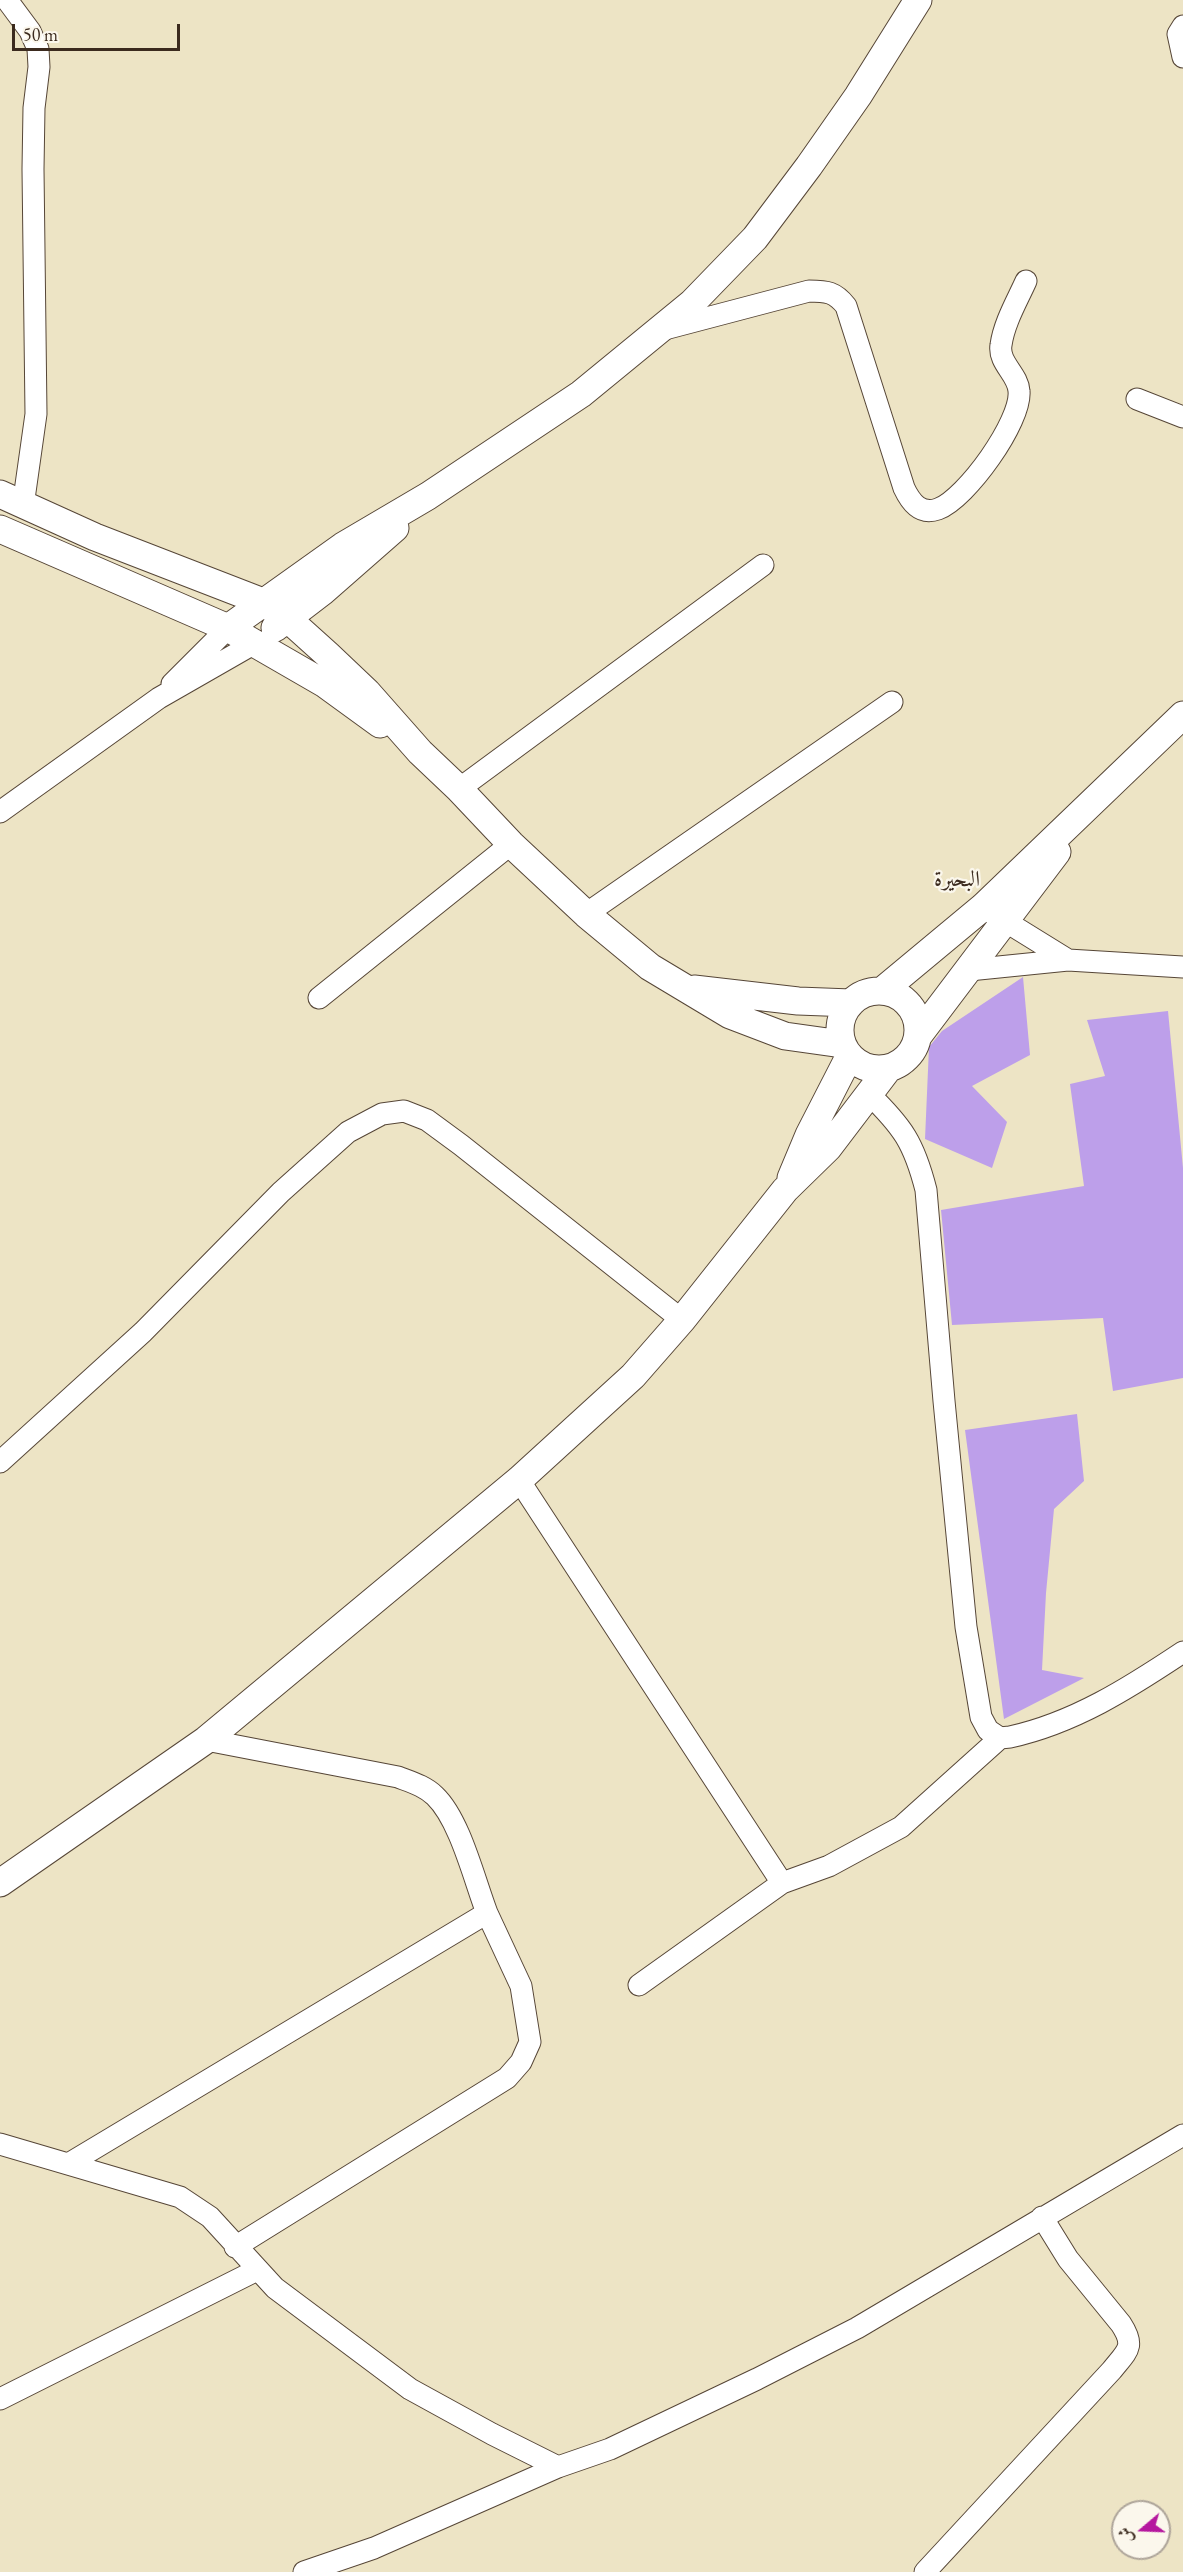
<!DOCTYPE html>
<html>
<head>
<meta charset="utf-8">
<style>
  body { margin:0 }
  #map { position:relative; width:1183px; height:2572px; overflow:hidden; background:#ede4c5; font-family:"EB Garamond",Amiri,serif }
  canvas { display:block }
  .north { position:absolute; left:1111px; top:2500px; width:60px; height:60px; box-sizing:border-box; background:#fbf7ec; border:2px solid #aea59a; border-radius:50%; rotate:251deg; font-size:16px; font-weight:700; line-height:24px; text-align:center; color:#3b2a1e }
  .north::after { content:''; display:block; margin:auto; width:21px; height:27px; background:#b5179e; clip-path:polygon(50% 0,100% 100%,50% 72%,0 100%) }
  .scale { position:absolute; left:12px; top:24px; width:168px; height:27px; box-sizing:border-box; border:3px solid #3b2a1e; border-top:0; padding-left:8px; font-size:18px; line-height:21px; white-space:nowrap; color:#3b2a1e; -webkit-text-stroke:4px #fbf7ec; paint-order:stroke }
</style>
</head>
<body>
<div id="map">
<canvas width="1183" height="2572"></canvas>
<div class="north">ش</div>
<div class="scale">50 m</div>
</div>
<script>
const ctx = document.querySelector('canvas').getContext('2d');
ctx.lineJoin = 'round';
function fill(path, color) { ctx.fillStyle = color; ctx.fill(path, 'evenodd'); }
function trace(path, color, width, dash) { ctx.strokeStyle = color; ctx.lineWidth = width; ctx.lineCap = dash ? 'butt' : 'round'; ctx.setLineDash(dash || []); ctx.stroke(path); }
function label(font, color, halo, rows, align = 'center') {
  ctx.font = font + ' "EB Garamond",Amiri,serif'; ctx.lineWidth = 4.5; ctx.setLineDash([]); ctx.textBaseline = 'middle'; ctx.strokeStyle = halo; ctx.fillStyle = color; for (const [text, x, y, turn = 0] of rows) {
    ctx.save(); ctx.translate(x, y); ctx.rotate((+turn || 0) * Math.PI / 180); ctx.textAlign = isNaN(turn) ? turn : align; if (halo) ctx.strokeText(text, 0, 0); ctx.fillText(text, 0, 0); ctx.restore();
  }
}
const building = new Path2D(`
  M1023 977 1030 1055 972 1086 1007 1122 992 1168 925 1139 929 1047 942 1031Z
  M1168 1011 1183 1168V1378L1113 1391 1103 1318 952 1325 941 1210 1084 1186 1070 1084 1105 1076 1087 1020Z
  M1077 1414 1084 1481 1054 1509 1046 1593 1042 1670 1084 1678 1004 1719 965 1430Z`);
const minor = new Path2D(`
  M7 0 30 31 38 49 39 67 34 108 33 169 36 414 23 506
  M1183 26 1178 34 1183 57
  M661 330 809 291C827 291 835 292 846 306L904 488C911 503 921 515 938 509 966 499 1022 421 1019 391 1018 374 998 363 1001 345 1004 323 1017 301 1026 281
  M1137 399 1183 417
  M172 684 228 628
  M459 789 763 565
  M0 812 159 698 255 643
  M992 913 1068 960
  M586 914 892 702
  M969 970 1068 960 1183 967
  M319 998 511 844
  M868 1093C903 1127 914 1143 926 1190L944 1401 966 1627 981 1717 988 1730 1000 1738 1010 1737C1074 1723 1129 1688 1183 1652
  M0 1462 143 1332 281 1192 348 1132 382 1114 404 1111 427 1120 461 1145 682 1320
  M519 1480 782 1883 829 1866 901 1827 1000 1738
  M639 1985 782 1883
  M0 2144 180 2197 210 2217 275 2288 410 2389 492 2434 558 2467
  M70 2163 487 1913C474 1879 460 1820 435 1796 425 1786 411 1782 398 1777L206 1740
  M235 2247 507 2078 521 2062 530 2042 521 1986 487 1913
  M0 2399 257 2270
  M304 2572 374 2548 558 2467 610 2449 757 2379 857 2328 1183 2135
  M925 2572 1112 2370C1127 2351 1136 2347 1121 2324L1068 2259 1042 2217`);
const tertiary = new Path2D(`
  M0 494 95 537 263 602 288 619 328 655 367 692 420 752 459 789 511 844 586 914 650 967 730 1015 785 1036 842 1044
  M0 529 228 628 325 684 380 724
  M228 628 343 546 428 496 581 394 692 303 755 238 809 166 858 96 918 0
  M275 628 322 592 395 528
  M694 989 798 1001 851 1003
  M840 1030a39 39 0 1 1 78 0a39 39 0 1 1-78 0Z
  M882 991 983 907 1183 715
  M918 1036 1057 852
  M791 1178 809 1135 849 1057
  M0 1883 206 1740 519 1480 633 1376 682 1320 785 1190 828 1148 888 1069`);
const neighbourhoodNames = [
  ["البحيرة",957,880]
];
fill(building, '#bd9fea');
trace(minor, '#564637', 23);
trace(tertiary, '#564637', 29);
trace(minor, '#fff', 21);
trace(tertiary, '#fff', 27);
label('22px', '#3b2a1e', '#fbf7ec', neighbourhoodNames);
</script>
</body>
</html>
